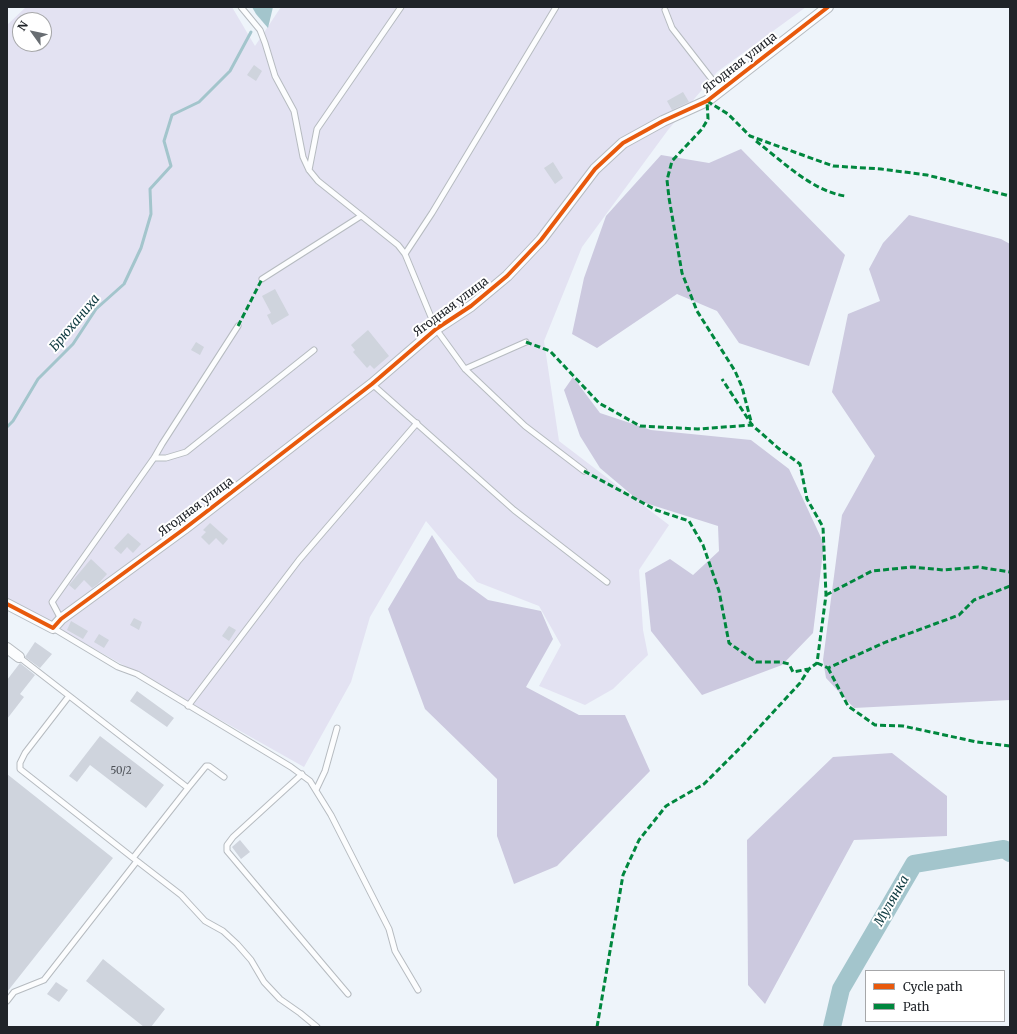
<!DOCTYPE html>
<html>
<head>
<meta charset="utf-8">
<style>
  body { margin:0 }
  #map { position:relative; width:1017px; height:1034px; overflow:hidden; background:#eef4fa; font-family:Merriweather,serif }
  canvas { display:block }
  .frame { position:absolute; inset:0; border:8px solid #202429; pointer-events:none }
  .legend { position:absolute; left:865px; top:970px; width:140px; height:52px; box-sizing:border-box; background:#fff; border:1px solid #a6a7a9; margin:0; padding:5px 7px; list-style:none; font-size:12px; color:#202429 }
  .legend li { display:flex; align-items:center; gap:8px; height:20px }
  .legend b { width:20px; border:1px solid #a6a7a9 }
  .north { position:absolute; left:12px; top:12px; width:40px; height:40px; box-sizing:border-box; background:#fff; border:1px solid #a6a7a9; border-radius:50%; rotate:303deg; font-size:11px; font-weight:700; line-height:16px; text-align:center; color:#202429 }
  .north::after { content:''; display:block; margin:auto; width:14px; height:18px; background:#686d72; clip-path:polygon(50% 0,100% 100%,50% 72%,0 100%) }
</style>
</head>
<body>
<div id="map">
<canvas width="1017" height="1034"></canvas>
<div class="frame"></div>
<ul class="legend">
<li><b style="height:5px;background:#e8590c"></b>Cycle path</li>
<li><b style="height:5px;background:#00873e"></b>Path</li>
</ul>
<div class="north">N</div>
</div>
<script>
const ctx = document.querySelector('canvas').getContext('2d');
ctx.lineJoin = 'round';
function fill(path, color) { ctx.fillStyle = color; ctx.fill(path, 'evenodd'); }
function trace(path, color, width, dash) { ctx.strokeStyle = color; ctx.lineWidth = width; ctx.lineCap = dash ? 'butt' : 'round'; ctx.setLineDash(dash || []); ctx.stroke(path); }
function label(font, color, halo, rows, align = 'center') {
  ctx.font = font + ' Merriweather,serif'; ctx.lineWidth = 4; ctx.setLineDash([]); ctx.textBaseline = 'middle'; ctx.strokeStyle = halo; ctx.fillStyle = color; for (const [text, x, y, turn = 0] of rows) {
    ctx.save(); ctx.translate(x, y); ctx.rotate((+turn || 0) * Math.PI / 180); ctx.textAlign = isNaN(turn) ? turn : align; if (halo) ctx.strokeText(text, 0, 0); ctx.fillText(text, 0, 0); ctx.restore();
  }
}
const green = new Path2D(`
  M26 7H232L255 46 281 7H806L717 72 668 130 582 247 544 341 559 441 669 525 639 570 643 630 648 655 613 689 585 705 539 686 561 645 539 606 477 582 426 521 370 617 351 682 304 767 61 630 7 600V25ZM20 20H44V44H20Z`);
const forest = new Path2D(`
  M741 149 845 255 809 366 739 343 717 311 677 294 597 348 572 334 584 278 606 216 661 155 709 163Z
  M909 215 1001 239 1010 244V700L854 708 826 678 823 660 842 515 875 456 832 392 848 314 880 301 869 269 883 243Z
  M573 377 600 413 651 430 751 440 789 469 824 544 813 633 782 665 702 695 651 631 645 573 670 559 693 575 719 551 718 526 639 501 600 468 580 436 564 390Z
  M432 535 458 578 488 600 541 611 553 639 526 687 579 715H625L650 771 557 866 514 884 497 836V779L425 709 388 609Z
  M892 753 947 796V836L854 840 765 1004 748 985 747 840 833 757Z`);
const water = new Path2D(`
  M252 7H273L268 28 256 14Z`);
const stream = new Path2D(`
  M7 427 13 421 38 379 73 344 96 309 124 284 141 248 151 214 150 189 171 166 164 141 172 115 199 102 230 71 251 32`);
const river = new Path2D(`
  M832 1027 841 989 914 864 1004 849 1010 853`);
const building = new Path2D(`
  M254 65 262 71 256 81 247 75Z
  M683 92 689 102 672 110 667 101Z
  M553 162 563 178 555 184 544 168Z
  M275 289 289 315 272 325 267 315 271 313 262 296Z
  M368 330 389 356 374 369 370 365 367 368 353 352 355 350 351 345Z
  M196 342 204 347 200 355 191 350Z
  M210 523 228 539 223 545 216 538 209 545 201 537 206 532 203 530Z
  M128 533 141 544 133 553 127 547 121 554 114 548Z
  M91 559 107 574 98 584 92 588 84 580 75 590 69 585Z
  M134 618 142 622 139 630 130 625Z
  M71 621 88 631 83 639 67 630Z
  M229 626 236 630 229 641 222 636Z
  M99 634 109 640 104 648 94 642Z
  M35 642 52 654 40 668 25 657Z
  M20 663 35 675 20 694 24 697 7 719V680Z
  M137 691 174 718 167 727 130 701Z
  M100 736 164 785 146 808 90 765 77 782 69 776Z
  M7 774 113 858 7 992Z
  M240 840 250 852 241 859 232 847Z
  M103 959 165 1009 151 1027H144L86 981Z
  M56 982 68 990 59 1002 47 994Z`);
const lane = new Path2D(`
  M241 7 260 30 265 43 275 76 294 111 303 157 309 170 318 181 398 245 405 254 436 329 465 369 525 426 584 471
  M665 10 672 28 721 91
  M309 170 317 129 401 7
  M405 254 432 213 556 7
  M262 279 361 216
  M465 369 526 342
  M372 384 514 510 607 582
  M154 458H166L186 452 314 350
  M61 619 52 602 154 458 162 444 238 326
  M53 628 118 667 137 674 291 767 310 781 331 815 389 929 395 951 418 990
  M69 696 25 753 20 763V769L133 858
  M188 706 299 560 417 423
  M302 774 233 837 227 845V851L348 994
  M188 788 206 766H209L224 777
  M316 790 325 771 337 728
  M137 861 181 895 205 921 223 931 237 944 251 960 264 982 280 999 300 1013 317 1027
  M7 1001 14 992 44 980 137 861 133 858 188 788 19 657`);
const street = new Path2D(`
  M7 604 53 628 61 619 184 529 372 384 436 329 471 306 507 276 541 240 595 169 623 143 663 121 707 101 828 7
  M7 648 19 657`);
const quiet = new Path2D(`
  M707 101 728 114 750 136 833 166 881 169 927 175 1010 196
  M756 141C782 161 812 191 845 196
  M238 326 262 279
  M526 342 550 351 599 403 640 426 698 429 752 425 742 387 735 371 697 311 682 273 669 198 667 180 672 161 702 129 708 119 707 101
  M584 471 656 510 689 521 703 545 719 591 729 643 756 662H781L789 664 793 672 809 669
  M826 595 872 571 912 567 944 570 978 567 1010 572
  M817 663 828 668 886 642 959 615 974 600 1010 586
  M828 668 848 706 875 725 903 726 977 742 1010 746
  M597 1027 623 875 639 840 666 806 704 784 742 746 800 683 809 669 817 663 826 595 823 527 807 499 800 464 778 448 752 425 722 379`);
const cycleway = new Path2D(`
  M7 604 53 628 61 619 184 529 372 384 436 329 471 306 507 276 541 240 595 169 623 143 663 121 707 101 828 7`);
const numberNames = [
  ["50/2",121,771]
];
const streetNames = [
  ["Ягодная улица",740,63,-38],
  ["Ягодная улица",451,307,-37],
  ["Ягодная улица",196,507,-37]
];
const waterNames = [
  ["Брюханиха",75,323,-50],
  ["Мулянка",892,901,-60]
];
fill(green, '#e3e2f2');
fill(forest, '#ccc9df');
fill(water, '#a3c5cc');
trace(stream, '#a3c5cc', 3);
trace(river, '#a3c5cc', 18);
fill(building, '#cfd4dd');
trace(lane, '#b6bbc0', 7);
trace(street, '#b6bbc0', 12);
trace(lane, '#fcfdfe', 5);
trace(street, '#fcfdfe', 10);
trace(quiet, '#00873e', 3, [6, 3]);
trace(cycleway, '#e8590c', 4);
label('10px', '#4c5056', null, numberNames);
label('12px', '#202429', '#fff', streetNames);
label('italic 13px', '#0e3a40', '#fff', waterNames);
</script>
</body>
</html>
